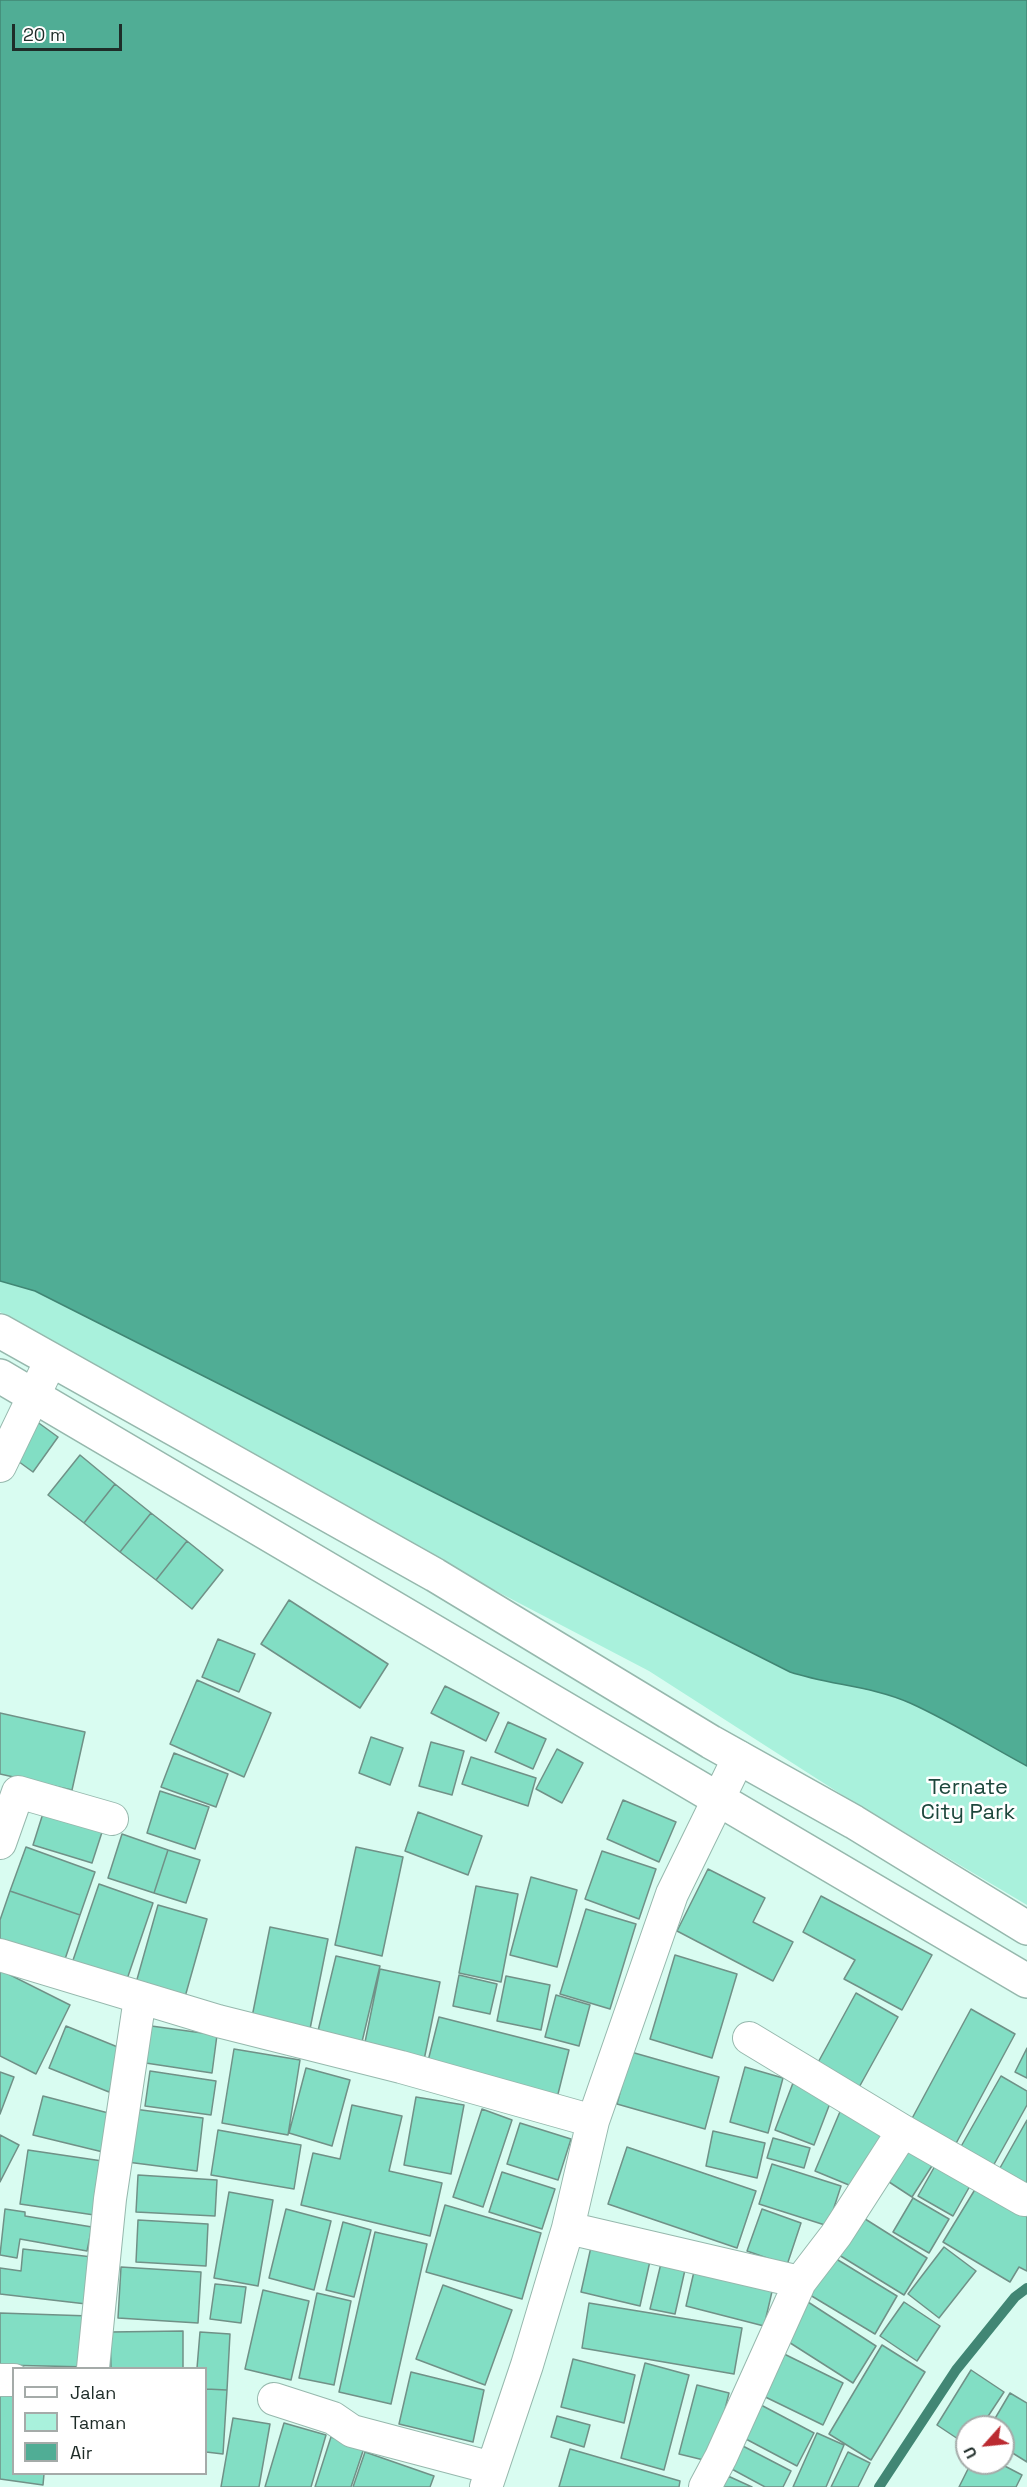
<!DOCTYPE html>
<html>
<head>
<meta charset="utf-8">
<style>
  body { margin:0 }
  #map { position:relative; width:1027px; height:2487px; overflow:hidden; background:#d9fcf1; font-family:"Space Grotesk",sans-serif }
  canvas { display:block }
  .legend { position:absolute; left:12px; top:2367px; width:195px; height:108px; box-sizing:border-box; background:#fff; border:2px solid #a5aba9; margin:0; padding:8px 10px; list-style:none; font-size:18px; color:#1e2c28 }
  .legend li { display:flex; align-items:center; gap:12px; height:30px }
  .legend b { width:30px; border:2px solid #a5aba9 }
  .north { position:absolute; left:955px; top:2415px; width:60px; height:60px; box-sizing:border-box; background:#fff; border:2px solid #a5aba9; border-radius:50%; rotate:243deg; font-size:16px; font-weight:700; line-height:24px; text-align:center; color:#1e2c28 }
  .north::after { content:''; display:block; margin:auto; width:21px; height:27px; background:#bb2b31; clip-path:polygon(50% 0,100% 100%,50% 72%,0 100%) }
  .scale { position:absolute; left:12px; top:24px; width:110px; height:27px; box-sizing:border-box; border:3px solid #1e2c28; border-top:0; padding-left:8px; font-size:18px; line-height:21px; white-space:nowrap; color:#1e2c28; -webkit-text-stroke:4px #fff; paint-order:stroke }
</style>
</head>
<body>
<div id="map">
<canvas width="1027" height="2487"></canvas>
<ul class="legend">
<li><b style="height:8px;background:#fff"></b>Jalan</li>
<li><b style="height:16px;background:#a9f1dc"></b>Taman</li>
<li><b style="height:16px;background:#50ad95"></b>Air</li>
</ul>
<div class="north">U</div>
<div class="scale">20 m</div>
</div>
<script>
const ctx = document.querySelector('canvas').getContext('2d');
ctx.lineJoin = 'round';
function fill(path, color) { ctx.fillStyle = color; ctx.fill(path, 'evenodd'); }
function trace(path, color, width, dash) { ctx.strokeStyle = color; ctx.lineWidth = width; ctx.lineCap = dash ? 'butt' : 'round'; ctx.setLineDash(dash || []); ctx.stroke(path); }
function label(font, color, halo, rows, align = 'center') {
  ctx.font = font + ' "Space Grotesk",sans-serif'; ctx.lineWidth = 5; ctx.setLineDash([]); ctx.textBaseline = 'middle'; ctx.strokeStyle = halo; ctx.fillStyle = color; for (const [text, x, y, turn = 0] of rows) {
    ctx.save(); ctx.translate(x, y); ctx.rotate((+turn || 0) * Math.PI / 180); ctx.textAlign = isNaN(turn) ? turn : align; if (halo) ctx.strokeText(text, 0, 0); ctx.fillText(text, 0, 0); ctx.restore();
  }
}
const green = new Path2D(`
  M0 1281 35 1291 790 1672C829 1685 872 1686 910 1703 950 1720 988 1745 1027 1766V1905L847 1798 649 1671 475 1580 0 1312Z`);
const water = new Path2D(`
  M0 0H1027V1766C988 1745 950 1721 910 1703 872 1686 829 1685 790 1672L35 1291 0 1281Z`);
const stream = new Path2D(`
  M879 2487 956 2370 1015 2297 1027 2288`);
const building = new Path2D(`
  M36 1421 58 1437 33 1472 11 1456Z
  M80 1455 115 1484 84 1523 48 1495Z
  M115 1484 151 1513 120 1552 84 1523Z
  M151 1513 187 1541 156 1580 120 1552Z
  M187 1541 223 1570 192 1609 156 1580Z
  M289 1600 388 1664 360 1708 261 1644Z
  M218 1639 255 1654 239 1692 202 1677Z
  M197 1680 271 1713 244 1777 170 1744Z
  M445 1686 499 1713 486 1741 431 1713Z
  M0 1713 85 1732 72 1790 0 1774Z
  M508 1722 546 1739 533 1769 495 1752Z
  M371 1737 403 1748 390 1785 359 1773Z
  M431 1742 464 1751 452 1795 419 1786Z
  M557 1749 583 1763 562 1803 536 1789Z
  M174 1753 228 1774 216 1807 161 1787Z
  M471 1757 536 1778 528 1806 462 1784Z
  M160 1791 209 1807 195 1849 147 1833Z
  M623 1800 676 1822 659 1862 607 1839Z
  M45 1807 104 1826 92 1863 33 1845Z
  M418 1812 482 1836 468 1875 405 1851Z
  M122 1834 168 1850 154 1893 108 1878Z
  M26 1847 95 1872 80 1915 10 1891Z
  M356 1847 403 1857 382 1956 335 1945Z
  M168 1850 200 1860 186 1903 154 1893Z
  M602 1851 656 1869 639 1919 585 1899Z
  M708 1869 765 1898 753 1922 793 1942 773 1981 677 1931Z
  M531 1877 577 1890 557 1967 510 1955Z
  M99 1884 153 1903 124 1988 70 1969Z
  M476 1886 518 1894 501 1982 459 1973Z
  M10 1891 80 1915 62 1968 0 1946V1920Z
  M821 1896 932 1955 902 2010 844 1979 855 1960 803 1932Z
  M158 1905 207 1919 183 2004 134 1990Z
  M586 1909 636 1924 610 2009 560 1994Z
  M270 1927 328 1939 310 2029 252 2017Z
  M675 1955 737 1974 712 2058 650 2039Z
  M336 1956 380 1966 361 2046 317 2035Z
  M380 1969 440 1982 424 2060 364 2047Z
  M0 1970 70 2005 36 2074 0 2056Z
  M459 1975 497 1984 490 2014 453 2006Z
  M506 1976 550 1985 541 2030 497 2021Z
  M856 1993 898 2017 857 2091 815 2068Z
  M556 1995 590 2005 579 2046 545 2037Z
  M971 2009 1015 2034 953 2149 909 2124Z
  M439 2017 569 2050 556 2102 426 2069Z
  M144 2025 217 2035 212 2073 139 2062Z
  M66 2026 125 2050 109 2092 49 2068Z
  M1027 2048V2078L1015 2072Z
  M234 2049 300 2060 288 2135 222 2123Z
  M631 2052 719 2077 705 2129 617 2104Z
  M745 2067 783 2078 768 2133 730 2122Z
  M306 2068 350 2080 332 2146 289 2133Z
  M150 2071 216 2081 211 2115 145 2106Z
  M0 2072 14 2077 0 2114Z
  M1001 2076 1027 2091V2105L992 2168 959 2150Z
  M793 2083 832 2098 814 2145 775 2130Z
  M43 2096 116 2115 107 2153 33 2135Z
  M416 2097 464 2105 451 2174 404 2165Z
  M352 2105 402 2116 389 2171 442 2183 430 2236 301 2205 313 2153 340 2159Z
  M842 2107 888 2127 861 2190 815 2171Z
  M134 2109 203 2118 197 2171 127 2162Z
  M482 2109 512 2120 483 2207 453 2197Z
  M1027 2120V2192L996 2175Z
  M520 2123 571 2139 558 2180 507 2164Z
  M218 2130 301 2145 294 2189 211 2175Z
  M713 2131 765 2143 757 2178 706 2166Z
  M0 2135 19 2145 0 2182Z
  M773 2138 810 2148 804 2168 767 2158Z
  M908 2140 937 2158 912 2197 883 2178Z
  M627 2147 756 2191 737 2248 608 2204Z
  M28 2150 109 2162 101 2216 20 2204Z
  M940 2157 975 2177 953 2216 918 2196Z
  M772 2164 841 2186 828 2226 759 2204Z
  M502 2172 555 2189 542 2229 489 2212Z
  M138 2175 217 2180 215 2216 136 2212Z
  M982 2178 1027 2205V2271L1019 2267 1010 2282 943 2242Z
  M229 2192 273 2200 258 2286 214 2278Z
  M913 2198 949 2219 929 2253 893 2232Z
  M445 2205 541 2233 522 2299 426 2272Z
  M5 2209 25 2212V2216L92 2227 87 2251 20 2239 17 2258 0 2255Z
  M286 2209 331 2221 314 2290 269 2278Z
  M762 2209 801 2223 787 2265 747 2251Z
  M862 2217 927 2258 904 2295 839 2255Z
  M138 2220 208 2224 206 2266 136 2262Z
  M343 2222 371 2230 354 2297 326 2290Z
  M375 2232 427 2244 391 2404 339 2392Z
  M593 2238 652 2252 640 2306 581 2292Z
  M944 2247 976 2271 939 2318 908 2294Z
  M23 2249 101 2258 95 2305 0 2294V2268L21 2271Z
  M663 2255 687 2261 675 2314 650 2309Z
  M833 2257 897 2296 875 2334 810 2295Z
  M696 2263 774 2283 764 2326 686 2306Z
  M121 2267 201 2272 198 2323 118 2318Z
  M215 2284 246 2287 241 2323 210 2319Z
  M443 2285 512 2310 485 2385 416 2359Z
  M263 2290 309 2301 291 2380 245 2369Z
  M317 2293 351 2301 334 2385 299 2378Z
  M808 2302 876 2346 853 2383 784 2339Z
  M904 2302 940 2326 917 2361 880 2336Z
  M589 2303 742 2328 734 2374 582 2348Z
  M0 2313 90 2316 89 2367 0 2365Z
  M183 2331V2368H111L110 2332Z
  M200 2332 230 2334 227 2390 206 2389V2368H197Z
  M882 2345 925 2372 871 2460 829 2434Z
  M774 2349 843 2383 823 2425 753 2391Z
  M573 2359 635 2375 624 2423 561 2407Z
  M645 2363 689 2375 664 2470 621 2458Z
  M971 2370 1004 2392 981 2427H967V2445L937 2425Z
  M411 2372 484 2390 473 2442 399 2424Z
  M697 2385 729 2393 712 2462 679 2454Z
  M0 2388 14 2390V2474H44L43 2485 0 2479Z
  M206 2389 227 2390 223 2454 206 2452Z
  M1010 2393 1027 2403V2462L1003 2447V2427H990Z
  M761 2405 814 2433 797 2466 744 2438Z
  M557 2416 590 2425 584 2447 551 2437Z
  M233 2418 270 2424 259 2487H221Z
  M284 2423 326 2435 311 2487H265Z
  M817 2433 844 2445 826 2487H793Z
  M331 2437 364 2448 351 2487H315Z
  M739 2444 791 2471 783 2487H765L728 2467Z
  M570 2449 680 2481 679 2487H559Z
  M365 2452 434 2476 430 2487H353Z
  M848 2452 870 2463 858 2487H831Z
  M971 2463H999L1022 2475 1016 2487H959Z
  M728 2476 752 2487H723Z`);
const minor = new Path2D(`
  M0 1466 51 1360
  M0 1843 18 1792 112 1819
  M0 1955 218 2021 401 2067 593 2121
  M903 2131 1024 2200
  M568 2228 800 2282 836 2235 903 2131 749 2038
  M93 2368 110 2199 140 1998
  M0 2380H14
  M274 2399 333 2418 352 2431 492 2468
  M486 2487 527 2365 568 2228 593 2121 672 1894 739 1757
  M705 2487 721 2457 800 2282`);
const tertiary = new Path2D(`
  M0 1331 435 1575 711 1742 854 1822 1027 1928
  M0 1376 1027 1981`);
const parkNames = [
  ["Ternate",968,1788],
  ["City Park",968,1813]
];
fill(green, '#a9f1dc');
fill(water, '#50ad95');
trace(water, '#418674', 1.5);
trace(stream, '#418674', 10);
fill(building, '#82dec4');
trace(building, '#709187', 1.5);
trace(minor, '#96b8ad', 34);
trace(tertiary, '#96b8ad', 36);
trace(minor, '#fff', 32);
trace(tertiary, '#fff', 33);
label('22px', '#1d473c', '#fff', parkNames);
</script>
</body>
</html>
